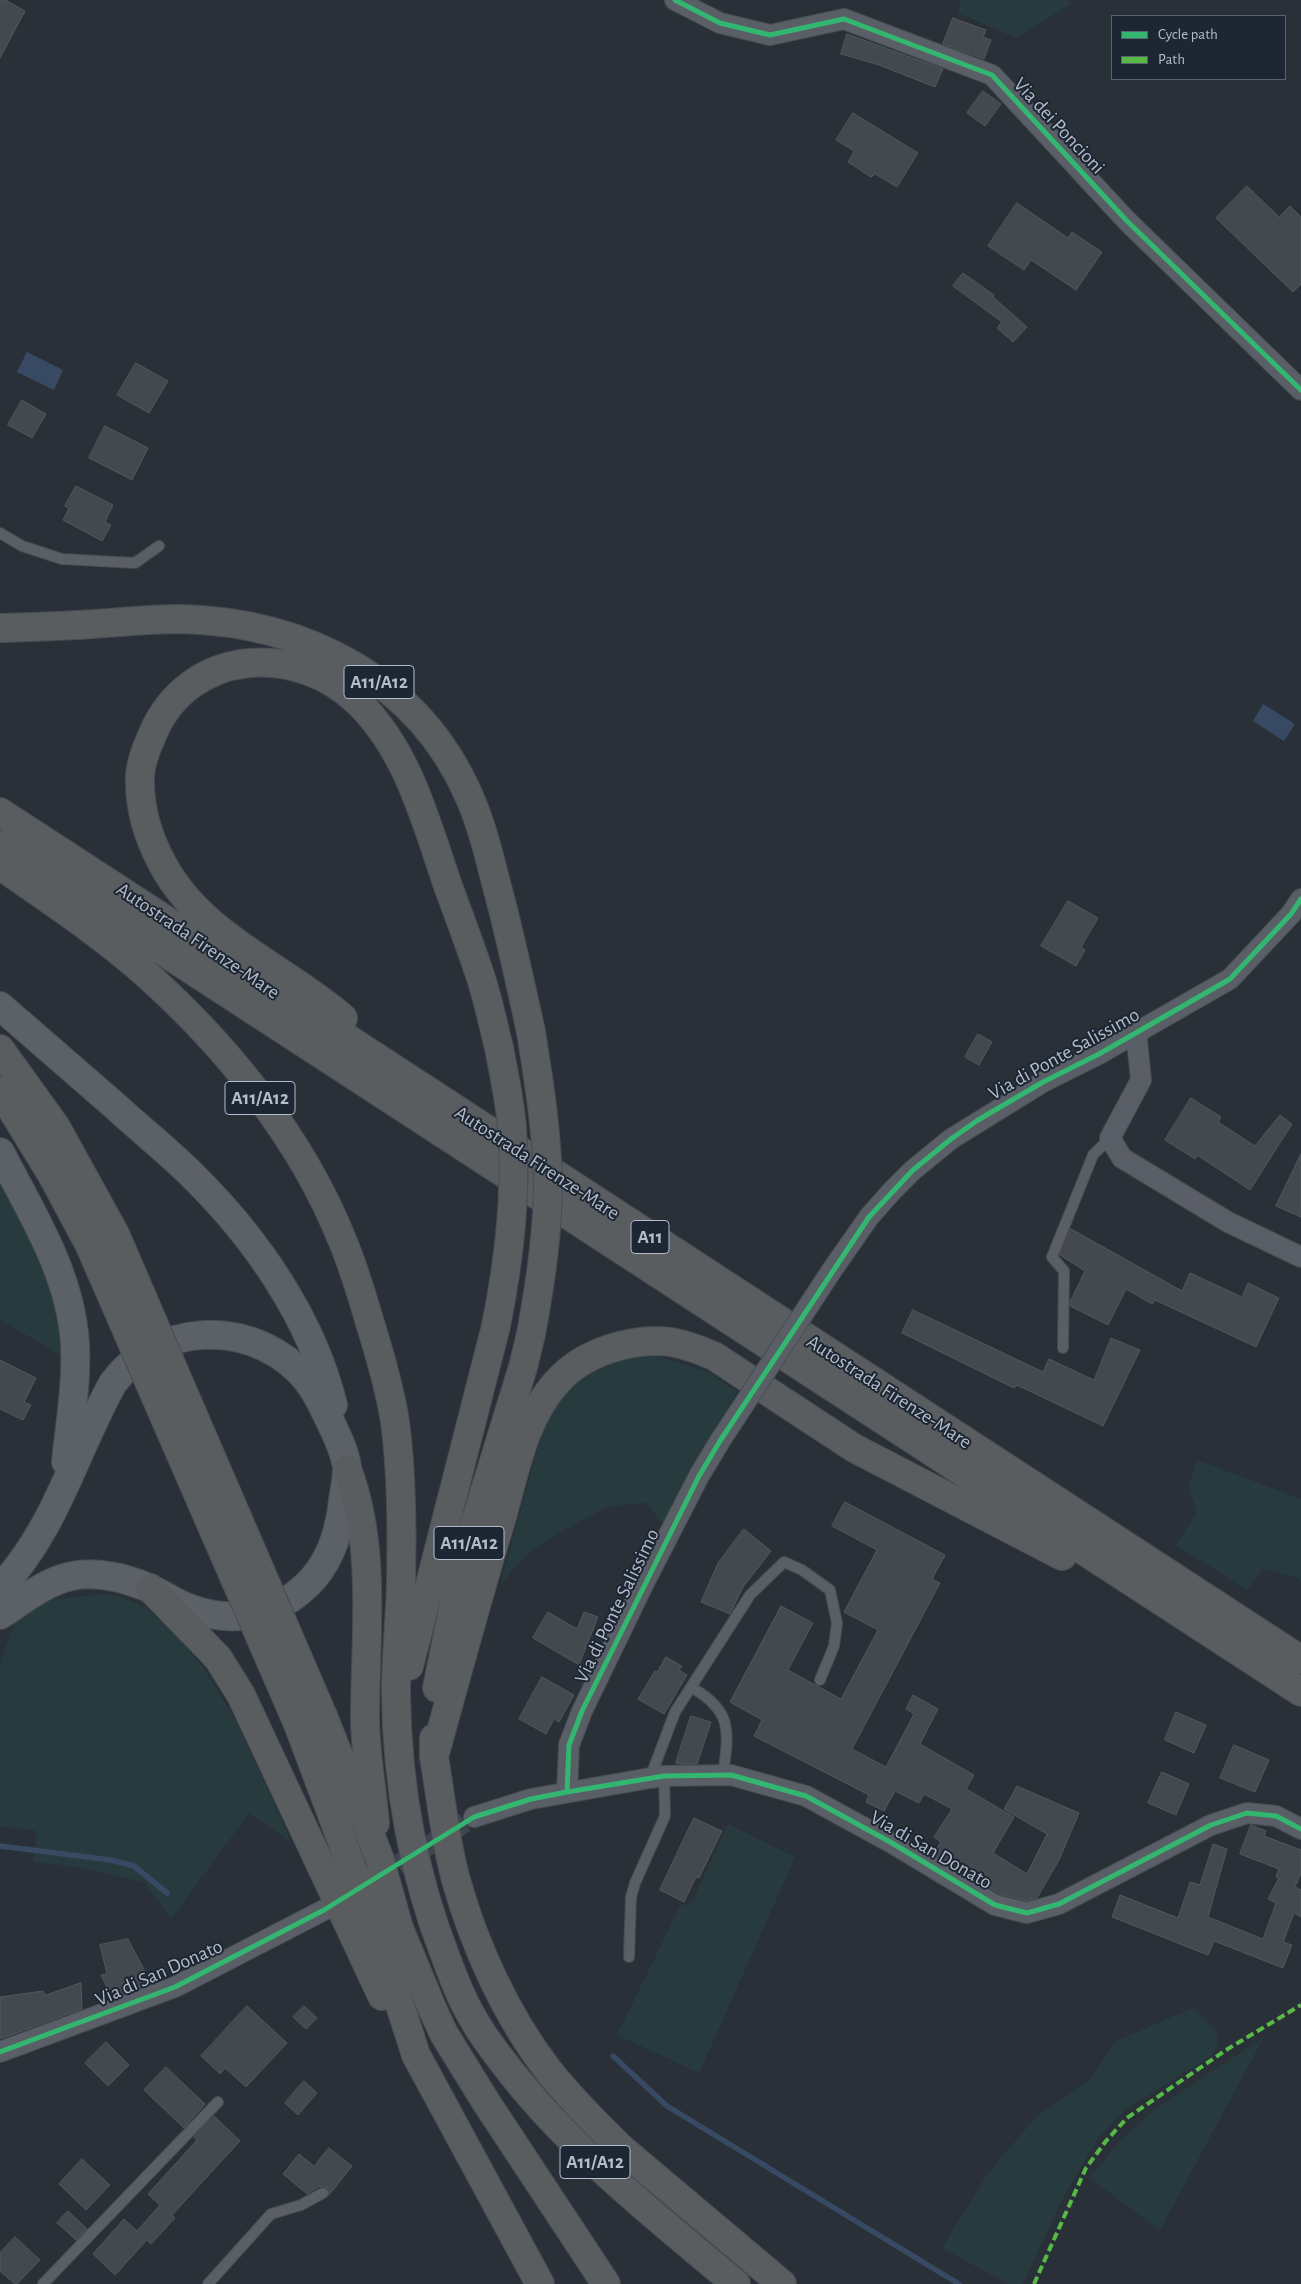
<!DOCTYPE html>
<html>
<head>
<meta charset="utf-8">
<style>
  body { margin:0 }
  #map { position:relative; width:1301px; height:2284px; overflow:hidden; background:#2a3038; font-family:"Alegreya Sans",sans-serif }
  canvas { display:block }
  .legend { position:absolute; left:1111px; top:15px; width:175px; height:65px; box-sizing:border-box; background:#1d2633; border:1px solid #59626f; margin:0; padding:6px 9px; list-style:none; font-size:15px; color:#b4bcc9 }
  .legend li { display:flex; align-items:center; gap:10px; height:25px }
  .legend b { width:25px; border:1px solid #59626f }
</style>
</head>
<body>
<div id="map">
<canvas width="1301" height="2284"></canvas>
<ul class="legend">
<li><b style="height:6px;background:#33b770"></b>Cycle path</li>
<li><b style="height:6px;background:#58b947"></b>Path</li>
</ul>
</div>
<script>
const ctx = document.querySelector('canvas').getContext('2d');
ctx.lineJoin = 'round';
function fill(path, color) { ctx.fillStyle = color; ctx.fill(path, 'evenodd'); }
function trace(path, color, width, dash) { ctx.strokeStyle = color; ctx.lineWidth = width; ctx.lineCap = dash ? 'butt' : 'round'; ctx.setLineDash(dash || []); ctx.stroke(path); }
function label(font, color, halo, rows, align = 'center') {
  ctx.font = font + ' "Alegreya Sans",sans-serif'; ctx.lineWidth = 4; ctx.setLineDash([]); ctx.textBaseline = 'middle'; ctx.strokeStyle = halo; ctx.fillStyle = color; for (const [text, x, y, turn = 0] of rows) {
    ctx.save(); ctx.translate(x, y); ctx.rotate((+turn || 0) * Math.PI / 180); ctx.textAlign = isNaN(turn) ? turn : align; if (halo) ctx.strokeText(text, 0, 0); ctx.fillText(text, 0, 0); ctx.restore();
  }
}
const green = new Path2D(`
  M961 0H1068L1071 4 1016 38 958 13Z
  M0 1171 46 1268 61 1316V1355L0 1320Z
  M652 1354 708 1372 737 1392 663 1526 647 1503 610 1506 562 1531 527 1554 500 1585 537 1450 550 1411 572 1382 610 1359Z
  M1198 1460 1301 1499V1583L1298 1578 1263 1569 1247 1590 1176 1545 1197 1512 1188 1486Z
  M103 1594 121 1597 145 1607 179 1638 206 1671 236 1721 277 1809 291 1842 249 1813 171 1919 144 1882 77 1867 34 1862 36 1831 0 1826V1664L14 1624 17 1618 53 1599Z
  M728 1824 795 1857 699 2073 617 2035 680 1906 692 1901Z
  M1193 2008 1217 2032 1218 2045 1210 2057 1126 2109 1097 2140 1063 2198 1023 2284H1008L942 2248 988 2173 1037 2116 1089 2081 1116 2041Z
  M1264 2037 1160 2230 1089 2178 1121 2140 1154 2110Z`);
const water = new Path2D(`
  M27 352 63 370 54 390 17 372Z
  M1263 704 1295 724 1284 741 1253 721Z`);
const stream = new Path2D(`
  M0 1846 111 1860 134 1866 167 1893
  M613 2056 667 2106 959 2284`);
const building = new Path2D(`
  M0 0H5L25 11 0 58Z
  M953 18 986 30 983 37 991 40 984 59 943 44Z
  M847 34 943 69 935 87 879 65 841 54Z
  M983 91 1001 104 985 126 967 113Z
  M853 113 918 153 897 187 875 174 871 177 848 162 854 151 836 140Z
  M1247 186 1279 217 1290 206 1301 217V284L1293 292 1216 218Z
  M1017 203 1068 238 1072 232 1102 252 1076 290 1031 260 1024 270 988 246Z
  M963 273 994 295 993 297 1027 327 1013 342 997 328 1002 322 953 286Z
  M136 363 168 381 149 413 117 395Z
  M22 400 46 414 32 438 8 425Z
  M105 426 148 448 132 480 89 458Z
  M76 486 113 505 105 522 111 525 102 541 63 520 69 508 65 506Z
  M1068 901 1098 918 1081 947 1085 950 1076 966 1041 946Z
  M978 1034 992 1042 979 1065 965 1057Z
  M1191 1098 1221 1117 1218 1122 1255 1146 1280 1115 1292 1124 1250 1190 1197 1155 1195 1159 1165 1140Z
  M1301 1154V1217L1276 1206Z
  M1071 1229 1182 1291 1190 1273 1242 1297 1248 1283 1279 1298 1256 1347 1155 1300 1152 1304 1126 1289 1108 1325 1070 1306V1302L1085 1271 1060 1255Z
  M913 1310 1043 1372 1049 1359 1094 1380 1111 1338 1140 1350 1103 1426 1017 1385 1014 1388 902 1333Z
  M0 1360 36 1378 24 1402 31 1405 23 1420 0 1409Z
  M845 1502 945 1555 932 1579 940 1583 852 1749 886 1767 914 1714 906 1709 913 1695 938 1709 920 1744 974 1775 966 1789 1014 1817 993 1853 1027 1874 1047 1834 1004 1809 1017 1786 1079 1813 1059 1860 1037 1898 1027 1901 1000 1894 933 1854 941 1842 934 1837 952 1809 924 1794 919 1803 895 1791 884 1811 866 1802 869 1795 754 1736 762 1720 730 1702 781 1606 813 1623 788 1670 841 1699 878 1630 844 1612 877 1550 832 1526Z
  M744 1529 771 1551 743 1587 730 1614 701 1602 718 1563Z
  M548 1612 577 1629 584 1612 598 1617 579 1665 533 1638Z
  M666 1657 682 1666 679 1670 687 1675 664 1714 638 1699 655 1671 657 1672Z
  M542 1677 574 1695 559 1722 554 1719 546 1734 519 1719Z
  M1176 1712 1206 1725 1194 1753 1165 1740Z
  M691 1716 711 1722 697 1764H680L676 1763Z
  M1234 1745 1269 1760 1255 1792 1220 1778Z
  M1162 1772 1189 1784 1176 1815 1148 1803Z
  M694 1818 722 1831 699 1878 696 1877 684 1902 660 1890Z
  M1251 1825 1266 1831 1264 1836 1301 1850V1873L1295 1887 1301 1890V1917L1294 1913 1283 1942 1292 1945 1283 1968 1214 1941 1208 1955 1112 1917 1120 1895 1178 1918 1190 1882 1200 1885 1213 1844 1227 1849 1208 1917 1263 1939 1276 1903 1268 1899 1279 1878 1276 1877 1279 1869 1240 1854Z
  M128 1939 151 1983 112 1998 101 1975 107 1974 100 1945Z
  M81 1983 82 2009 0 2039V1997L43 1991 45 1995Z
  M247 2006 287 2043 246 2087 225 2068 220 2074 201 2056Z
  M304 2006 317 2018 306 2029 293 2017Z
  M106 2042 129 2065 108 2086 85 2063Z
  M166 2067 205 2104 184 2128 144 2090Z
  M304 2081 317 2093 298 2115 285 2103Z
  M214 2116 240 2141 172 2215 175 2218 151 2244 147 2240 115 2275 93 2254 124 2219 137 2231 160 2205 148 2194 197 2140 194 2137Z
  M329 2148 352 2166 329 2195V2189L324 2186 318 2187 307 2194 283 2174 299 2154 314 2166Z
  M82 2159 110 2185 86 2210 59 2184Z
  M68 2211 87 2229 76 2240 57 2223Z
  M15 2237 40 2260 17 2284H15L0 2271V2253Z`);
const streetTunnel = new Path2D(`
  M372 1881 474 1817`);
const lane = new Path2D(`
  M0 533 22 546 62 559 135 563 159 546
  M1063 1348 1064 1271 1052 1257 1093 1155 1110 1138
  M691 1687C733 1711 729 1731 723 1775
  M650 1778 675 1712 750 1595 784 1562 802 1570 830 1590 837 1623 834 1646 820 1680
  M629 1957 631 1897 635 1883 665 1816 664 1776
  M43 2284 218 2102
  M208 2284 271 2214 301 2205 323 2193`);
const street = new Path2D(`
  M675 0 720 23 770 35 844 19 992 75 1127 221 1301 390
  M1136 1031 1141 1080 1110 1138 1122 1158 1228 1222 1301 1257
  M832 1270 869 1217 892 1191 913 1170 951 1139 1043 1082 1099 1054 1230 979 1291 914 1301 899
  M567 1792 569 1745 582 1711 644 1583 699 1476 720 1441
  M474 1817 531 1799 650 1778 664 1776 731 1775 806 1796 892 1843 995 1905 1027 1913 1059 1904 1211 1825 1247 1813 1276 1816 1301 1829
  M0 2052 175 1987 324 1910`);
const primary = new Path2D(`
  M0 1006C38 1039 76 1072 114 1105 140 1129 168 1151 193 1176 256 1238 312 1319 333 1405
  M0 1152C31 1212 71 1274 75 1344 77 1384 70 1422 66 1462
  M0 1588C55 1531 75 1451 113 1383 157 1324 244 1319 297 1369 312 1383 321 1402 330 1421 337 1436 346 1453 347 1469 347 1482 343 1496 342 1508 338 1537 329 1564 307 1585 273 1617 235 1624 191 1609 176 1604 163 1594 149 1588 126 1578 97 1571 72 1576 46 1581 22 1601 0 1615`);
const highway = new Path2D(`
  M0 628C31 627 63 626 94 624 123 622 152 619 181 619 304 622 418 679 469 796 481 823 488 851 495 879 509 930 520 981 531 1032
  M0 812 1301 1660
  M0 845 1301 1692
  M0 865C46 898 94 929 137 966 223 1041 301 1136 343 1242 354 1268 362 1296 370 1323 380 1355 390 1389 395 1422 402 1475 402 1529 401 1583 400 1619 396 1656 396 1693 397 1784 413 1874 446 1958 454 1979 462 2001 474 2020 482 2035 493 2049 503 2062 568 2148 654 2215 736 2284
  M343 1018C283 966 200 936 162 863 148 837 139 806 140 776 141 761 147 747 153 733 190 648 297 642 359 703 408 751 426 822 448 886 459 916 470 945 480 975 488 999 493 1024 499 1048
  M0 1049 56 1127 115 1234
  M0 1090 52 1175 90 1246
  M347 1469C377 1547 365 1636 365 1717 365 1752 372 1788 375 1823
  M150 1588 218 1658 241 1695 382 1996
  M409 1666 496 1326
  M437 1688 462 1565 523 1367 531 1334
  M323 1716 379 1857 399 1928 432 2008 444 2034 486 2102 606 2284
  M298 1724 379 1940 416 2055 540 2284
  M434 1738V1757C441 1797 445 1841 456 1880 474 1945 507 2017 548 2070 571 2099 597 2125 623 2150L782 2284
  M434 1757C456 1677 478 1596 502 1517 515 1471 524 1418 557 1382 583 1352 633 1337 671 1342 687 1345 700 1350 714 1356L854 1448 1062 1556`);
const streetBridge = new Path2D(`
  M720 1441 832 1270`);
const highwayBridge = new Path2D(`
  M115 1234 323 1716
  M90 1246 298 1724
  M496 1326C509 1260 517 1195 512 1128 510 1101 504 1075 499 1048
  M531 1334C540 1285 548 1234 548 1183 547 1132 539 1082 531 1032`);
const quiet = new Path2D(`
  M1034 2284 1086 2168 1106 2141 1127 2118 1226 2050 1301 2005`);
const cycleway = new Path2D(`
  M675 0 720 23 770 35 844 19 992 75 1127 221 1301 390
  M567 1792 569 1745 582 1711 699 1476 720 1441 869 1217 913 1170 951 1139 978 1120 1043 1082 1099 1054 1230 979 1291 914 1301 899
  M0 2052 175 1987 324 1910 474 1817 531 1799 567 1792 664 1776 731 1775 806 1796 892 1843 995 1905 1027 1913 1059 1904 1211 1825 1247 1813 1276 1816 1301 1829`);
const shields = [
  [379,682,70],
  [260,1098,70],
  [650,1237,38],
  [469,1543,70],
  [595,2162,70]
];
const shieldNames = [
  ["A11/A12",379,682],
  ["A11/A12",260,1098],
  ["A11",650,1237],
  ["A11/A12",469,1543],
  ["A11/A12",595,2162]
];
const streetNames = [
  ["Via dei Poncioni",1059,126,47],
  ["Autostrada Firenze-Mare",198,941,34],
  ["Via di Ponte Salissimo",1064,1054,-29],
  ["Autostrada Firenze-Mare",537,1163,33],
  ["Autostrada Firenze-Mare",889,1392,33],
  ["Via di Ponte Salissimo",617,1606,-64],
  ["Via di San Donato",931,1850,30],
  ["Via di San Donato",159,1973,-24]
];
fill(green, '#273a3e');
fill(water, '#384963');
trace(stream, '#384963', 5.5);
fill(building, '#444950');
trace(building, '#52575f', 1);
trace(streetTunnel, '#3f454e', 20, [20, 10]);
trace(lane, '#484c53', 12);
trace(street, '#484c53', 22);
trace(primary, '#484c55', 30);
trace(highway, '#474c53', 30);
trace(lane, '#5a5e66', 10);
trace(street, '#5a5e66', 20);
trace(primary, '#5c6168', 28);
trace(highway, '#5a5d60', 28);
trace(streetBridge, '#484c53', 22, []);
trace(highwayBridge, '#474c53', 30, []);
trace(streetBridge, '#5a5e66', 20);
trace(highwayBridge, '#5a5d60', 28);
trace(quiet, '#58b947', 4, [8, 4]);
trace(cycleway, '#33b770', 5);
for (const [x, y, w] of shields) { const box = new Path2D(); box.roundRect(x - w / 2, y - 16.5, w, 33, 4); ctx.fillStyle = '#1d2633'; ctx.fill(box); trace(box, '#b4bcc9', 1); }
label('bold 19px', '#b4bcc9', null, shieldNames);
label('20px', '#b4bcc9', '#1d2633', streetNames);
</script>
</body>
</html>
